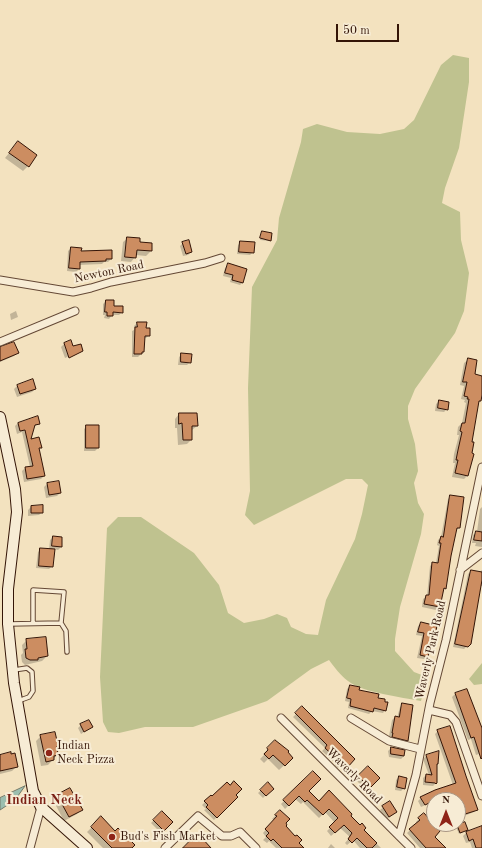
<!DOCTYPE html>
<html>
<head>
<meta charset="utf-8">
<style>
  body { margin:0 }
  #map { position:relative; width:482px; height:848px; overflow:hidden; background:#f3e2bf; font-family:"Old Standard TT",serif }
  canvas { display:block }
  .north { position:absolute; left:426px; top:792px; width:40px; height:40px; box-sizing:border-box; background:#f7ecd5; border:1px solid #a99683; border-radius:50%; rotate:0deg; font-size:11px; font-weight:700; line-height:16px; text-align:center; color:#341507 }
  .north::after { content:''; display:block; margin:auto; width:14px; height:18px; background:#8f2418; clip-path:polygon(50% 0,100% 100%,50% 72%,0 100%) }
  .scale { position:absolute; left:336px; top:24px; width:63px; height:18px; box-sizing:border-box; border:2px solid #341507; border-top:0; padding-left:5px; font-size:12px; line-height:14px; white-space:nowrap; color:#341507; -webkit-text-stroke:3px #f7ecd5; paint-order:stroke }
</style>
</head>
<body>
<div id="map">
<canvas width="482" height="848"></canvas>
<div class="north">N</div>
<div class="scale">50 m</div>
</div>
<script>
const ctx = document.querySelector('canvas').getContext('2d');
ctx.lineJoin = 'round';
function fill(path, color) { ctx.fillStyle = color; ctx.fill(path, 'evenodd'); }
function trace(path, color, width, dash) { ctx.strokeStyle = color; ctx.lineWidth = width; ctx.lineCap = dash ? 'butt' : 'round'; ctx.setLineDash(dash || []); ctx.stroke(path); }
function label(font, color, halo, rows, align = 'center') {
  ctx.font = font + ' "Old Standard TT",serif'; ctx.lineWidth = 4; ctx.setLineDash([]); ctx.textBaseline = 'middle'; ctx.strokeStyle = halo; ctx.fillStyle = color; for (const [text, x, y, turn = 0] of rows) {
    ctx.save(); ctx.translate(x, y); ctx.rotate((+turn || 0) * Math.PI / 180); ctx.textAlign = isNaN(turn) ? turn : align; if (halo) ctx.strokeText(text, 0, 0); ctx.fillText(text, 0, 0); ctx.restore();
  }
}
const green = new Path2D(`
  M453 55 469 58V82L459 148 445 188 442 203 460 212 461 240 469 273 464 311 455 333 415 389 408 406V419L415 444 418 471 414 483 418 503 424 514 421 534 400 607 395 639V651L414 672 427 677 421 701C401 697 364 693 348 681 340 675 335 668 329 660L311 669 267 701 193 727H145L119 733 108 732 103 722 100 677 107 528 118 517H141L194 553 219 585 228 613 244 623 264 619 277 614 287 618 291 627 306 634 318 635 326 600 355 539 362 514 368 485 362 479H346L254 525 245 515 250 491 248 388 252 287 277 240 279 218 301 142 303 129 317 124 347 132 380 134 404 129 414 120 441 65Z
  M482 663V684L474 685 469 679Z`);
const water = new Path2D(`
  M25 786 15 800 0 810V798Z`);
const shadow = new Path2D(`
  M18 142 28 166 23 171 5 158Z
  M262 232 270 240 269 241 260 240Z
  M128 238 139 243 151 251 146 256 136 255 135 257 131 262 121 261 123 242Z
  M241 242 253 252 250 255 237 254 238 245Z
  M183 243 191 252 188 255 183 256 180 246Z
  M71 248 80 252 111 259 108 262H104L102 264 79 265V269L76 272 67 271 68 251Z
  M228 265 243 282 240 285 230 282 231 278 223 276 225 268Z
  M106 301 113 307 122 312 119 315H112L109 319 104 318 105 315H103V304Z
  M16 311 18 317 11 320 10 314Z
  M137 323 145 329 149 335 146 338H144L143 352 138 357H132V331L134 330V326Z
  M71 342 73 347 82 351 80 353V351L65 358 61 347 64 344Z
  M0 348 17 353 14 356 0 362Z
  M182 354 190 362 187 365H178L179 357Z
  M468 360 473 375 482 377V383L480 401 477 404 473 426 467 476 464 479 452 477 455 463H453L454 454 459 435H457L458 427 462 423 466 403 464 402 465 400 461 399 464 386 460 385 464 363Z
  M17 386 35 389 32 392 17 397 14 389Z
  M439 401 447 409 444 412 435 411 436 404Z
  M179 414 197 426 192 430 191 440 187 444 178 445 177 428H175V419Z
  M18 423H39L34 427 29 441 40 447 38 449 44 476 41 479 24 482 22 471 25 468 30 467 22 432 17 434 15 426Z
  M87 426 98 448 95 451H84V429Z
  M58 482 60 493 57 496 46 498 44 487 47 484Z
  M451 496 459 528 455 531 445 588 442 591 440 607 436 610 422 607 423 599 427 596 430 566 433 563H436L439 546 437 545 438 540 441 537 448 499Z
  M31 507 42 512 39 515 28 516V510Z
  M482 507V547L475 546 476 543H472L473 535 477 532 480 509Z
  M53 537 61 547 58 550 54 549 52 566 49 569 36 568 38 552 41 549 49 550 50 540Z
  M482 570V586H480L470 643 464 649 453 647 468 574 471 571 479 573Z
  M421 623 434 635 431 638 427 656 424 659 417 658 422 636 416 635 418 626Z
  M27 640 47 656 42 661 25 665 22 662 21 655 23 653 22 645Z
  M350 686 377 699 385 710 383 713 372 711 369 714 348 708 349 702 345 701 347 689Z
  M455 694 482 730V753L476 755 471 739 468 740 452 697Z
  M403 704 407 740 404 743 390 740V736H389L392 720 395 717 397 718 400 707Z
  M302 708 354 759 343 770 340 766 338 768 335 765 336 764 322 751 325 748 293 717Z
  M81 725 92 727 81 734 78 728Z
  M438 731 465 777 477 809 474 812 459 818 458 800H434V811L428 804 421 807 418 801 421 798 453 785 435 734Z
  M41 736 56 746 57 755 48 765 41 766 36 741Z
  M276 741 292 758 279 770 268 759 264 763 260 759 264 755 263 754Z
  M391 748 404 756 401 759 389 757 388 751Z
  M438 752 436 765V783L433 786 423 785V778L426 775H429L423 759 426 756Z
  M0 756 17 766 12 771 0 774V777Z
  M368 768 378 778 366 790 356 780Z
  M313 772 308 791 319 802 349 816 381 848H360L353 840 347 845 345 843 350 837 340 828 331 836 327 831 335 823 325 812 319 818 303 802 301 804 295 799 285 809 281 804Z
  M399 777 404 788 401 791 395 790 396 780Z
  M268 784 272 789 263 798 258 793Z
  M235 795 237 797 214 820 204 810 206 809 202 805 211 796 212 798Z
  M58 796 81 809 77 814 64 821 53 800Z
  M390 802 396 812 386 820 380 810Z
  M280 811 285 826 303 848H276L269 841 267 843 263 840 266 837 263 833 274 820 272 819Z
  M162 812 172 822 161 833 151 823Z
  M424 814 433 837 445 848H420L407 833 417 824 416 822Z
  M101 818 130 848H103L87 832Z
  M465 823 467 830 459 834 456 827Z
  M482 827V848H472L470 842 466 843 463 836 466 833Z
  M331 844 335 848H328Z`);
const building = new Path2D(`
  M18 141 37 155 29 167 9 153Z
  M262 231 272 233 271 241 260 238Z
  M127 237 140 238V242L152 243V251L137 250 136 258 125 257Z
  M189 240 192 252 186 254 182 242Z
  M240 241 255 242 254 253 239 252Z
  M71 247 82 248 81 251 112 250V259H106V261L80 262V269L69 268Z
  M228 263 247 269 243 283 232 280 233 275 225 273Z
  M106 300H114V306H123V313L113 312V316H107V312H105Z
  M137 322H147L146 328H150V336H145L144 352H142V354H134L135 327H137Z
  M71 340 73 346 81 344 83 351 69 358 64 343Z
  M14 342 19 353 0 361V347Z
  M181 353 192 354 191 363 181 362Z
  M468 358 477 360 475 374 482 376V395L481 401H479L472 442H474L472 453 474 454 468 476 455 473 458 460H456L458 450 462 432 460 431 462 423H465L469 399H467L468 397 464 396 467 382H463Z
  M33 379 36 389 20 394 17 385Z
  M439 400 449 402 448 410 438 408Z
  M179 413H197L198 426H192V440H183L182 423 179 424Z
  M38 416 40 424 35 425 31 439 39 437 42 448H39L45 476 27 479 25 467 33 466 25 430 20 431 18 423Z
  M86 425H99V448H86Z
  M59 481 61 493 49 495 47 483Z
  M450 495 464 497 460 528H457L451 556 446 589 444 588 440 607 424 604 426 595H429L432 562 438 563 441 543H439L441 536 443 537Z
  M43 505V513H31V506Z
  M476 531 482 532V541L474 540Z
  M53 536 62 537V547L52 546Z
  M40 548 55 549 53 567 39 566Z
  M471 570 482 572V580L471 644 468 647 455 644Z
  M421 622 437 626 435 635H433L428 657 420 655 424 633 418 632Z
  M46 637 48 656 38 658V660H30L26 658 25 649H27L26 639Z
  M350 685 360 687 359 690 379 694 378 698 385 699V702H388L386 711 374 708 373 712 350 706 351 699 347 698Z
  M467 689 482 728V758L481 759 474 737 471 738 455 693Z
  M402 703 413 705 408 741 392 737 393 733H392L395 716 399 717Z
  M302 706 355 759 347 768 344 764 342 766 337 761 338 760 325 748 327 745 295 713Z
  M89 720 93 727 84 732 80 724Z
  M450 726 466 776 478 810 462 815 458 800H444V796L425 805 420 797 435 790 456 783 437 730Z
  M55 732 58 745 57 746 58 755 54 756V760L46 762 40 735Z
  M275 740 289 751 288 752 293 758 285 766 273 755 269 759 264 754 268 750 267 748Z
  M391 747 405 750 404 756 391 754Z
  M439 751 438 764H437V783L436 784 435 783 425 782 426 774 432 775 426 755Z
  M11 752V754L15 753 18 767 0 771V755Z
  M368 766 380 778 370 788 358 776Z
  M313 771 321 779 309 791 319 801 329 790 352 814 351 816 360 825 362 823 366 828 364 830 377 843 372 848H367L357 838 352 843 348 839 352 833 344 825 335 833 329 827 338 818 329 809 323 815 307 800 305 802 299 796 289 806 283 800Z
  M399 776 407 778 405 789 397 787Z
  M234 781 242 789 236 795 238 797 217 818 206 807 208 805 204 801 211 795 212 796 227 782 230 785Z
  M268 782 274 789 266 796 260 790Z
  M70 788 83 810 69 817 57 795Z
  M390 801 397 812 389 817 382 806Z
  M280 810 290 819 286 823 287 825 286 826 295 836 297 835 302 840 299 843 304 848H282L273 839 271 841 266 836 269 833 265 829 277 816 275 815Z
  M162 811 173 822 164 831 153 820Z
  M424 813 440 831 435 837 446 848H426L409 829 420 820 418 818Z
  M101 816 115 831 118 828 135 845 132 848H112L91 827Z
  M465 822 468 830 460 833 457 825Z
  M482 826V848H476L473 839 469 841 466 832Z
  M195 836 198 840 201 837 211 848H183Z`);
const service = new Path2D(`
  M61 623 66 631 67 652
  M9 624 61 623 64 592 33 590V623
  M14 670 27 668 32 672 33 691 29 697 18 701`);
const minor = new Path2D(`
  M0 280 73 292 91 288 111 282 205 263 221 258
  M0 342 75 311
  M460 570 482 553
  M429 710 450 715 456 722 482 796
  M281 718 411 848
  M351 718 389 741 420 749
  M399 836 416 775 430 703 446 640 482 467
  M30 848 41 807
  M165 848 198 816 222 836H231L240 832 256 848`);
const secondary = new Path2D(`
  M0 417 15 489 17 512 8 589V624L14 683 33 791 41 807 87 848`);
const markers = [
  [49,753,4,"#8f2418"],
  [112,837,4,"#8f2418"]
];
const streetNames = [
  ["Newton Road",109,272,-12],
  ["Waverly Park Road",431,650,-77],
  ["Waverly Road",354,776,45]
];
const poiNames = [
  ["Indian",57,746],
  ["Neck Pizza",57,760],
  ["Bud's Fish Market",120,837]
];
const quarterNames = [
  ["Indian Neck",44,800]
];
fill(green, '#bfc28f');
fill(water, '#9bbeaf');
trace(water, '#727a6c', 1);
fill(shadow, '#0003');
fill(building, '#cc8d61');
trace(building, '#341507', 1);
trace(service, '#644835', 5.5);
trace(minor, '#644835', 9);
trace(secondary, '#341507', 12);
trace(service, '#f7ecd5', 3.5);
trace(minor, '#f7ecd5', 7);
trace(secondary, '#f7ecd5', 10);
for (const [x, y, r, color] of markers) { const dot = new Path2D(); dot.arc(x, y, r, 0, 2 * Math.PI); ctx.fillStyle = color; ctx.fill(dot); trace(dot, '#f7ecd5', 1.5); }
label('12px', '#341507', '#f7ecd5', streetNames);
label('12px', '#341507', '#f7ecd5', poiNames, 'left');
label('bold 14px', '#7a1f14', '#f7ecd5', quarterNames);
</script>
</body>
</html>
